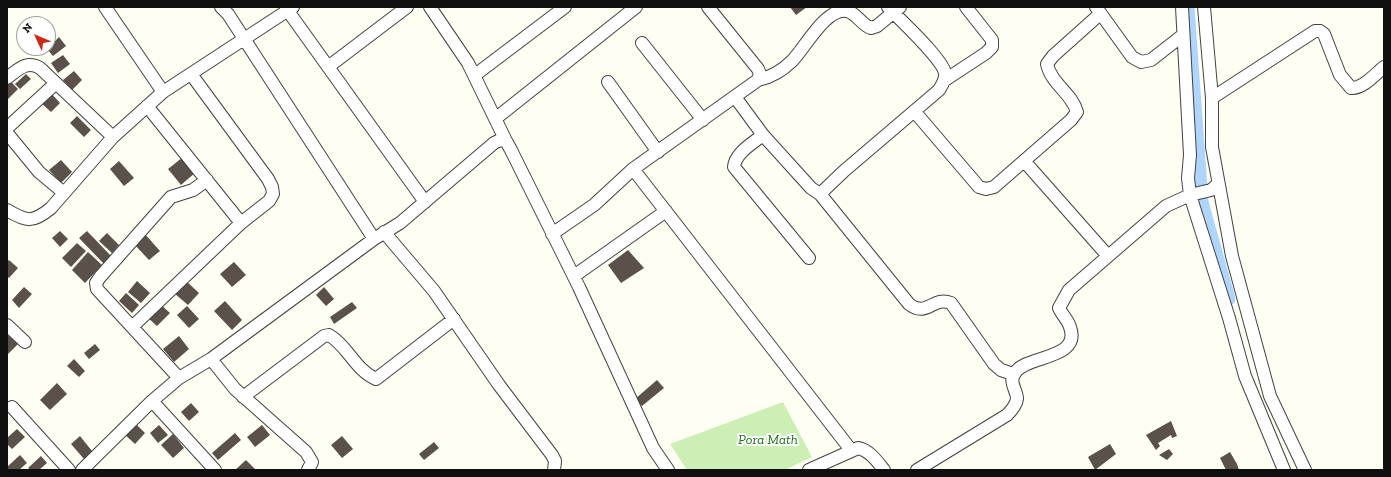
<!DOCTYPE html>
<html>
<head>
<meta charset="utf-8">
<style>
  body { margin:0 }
  #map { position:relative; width:1391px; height:477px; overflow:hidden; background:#fffef2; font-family:"Zilla Slab",serif }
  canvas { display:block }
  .frame { position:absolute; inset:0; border:8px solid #0f0f0f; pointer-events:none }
  .north { position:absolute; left:16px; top:16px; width:40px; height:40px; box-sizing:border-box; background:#fff; border:1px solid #9f9f9f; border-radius:50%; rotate:314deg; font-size:11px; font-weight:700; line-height:16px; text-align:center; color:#0f0f0f }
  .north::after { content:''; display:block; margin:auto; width:14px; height:18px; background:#d12716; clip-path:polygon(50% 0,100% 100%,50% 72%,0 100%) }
</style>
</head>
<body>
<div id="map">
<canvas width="1391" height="477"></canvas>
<div class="frame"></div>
<div class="north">N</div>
</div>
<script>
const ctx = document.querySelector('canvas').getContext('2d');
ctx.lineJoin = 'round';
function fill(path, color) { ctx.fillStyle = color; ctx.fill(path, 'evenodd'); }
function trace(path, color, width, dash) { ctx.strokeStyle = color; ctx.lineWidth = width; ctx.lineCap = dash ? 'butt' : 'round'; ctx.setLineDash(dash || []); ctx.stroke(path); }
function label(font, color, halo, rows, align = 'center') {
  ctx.font = font + ' "Zilla Slab",serif'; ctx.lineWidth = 4; ctx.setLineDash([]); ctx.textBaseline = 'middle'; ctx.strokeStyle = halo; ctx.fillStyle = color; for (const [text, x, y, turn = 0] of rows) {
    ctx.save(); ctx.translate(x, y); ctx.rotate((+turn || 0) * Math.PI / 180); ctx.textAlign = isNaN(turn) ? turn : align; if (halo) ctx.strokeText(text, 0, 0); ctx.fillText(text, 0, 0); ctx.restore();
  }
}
const green = new Path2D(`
  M783 402 812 457 785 470H687L670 444Z`);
const canal = new Path2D(`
  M1188 7 1202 202 1229 299`);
const building = new Path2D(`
  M790 7H807L796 15Z
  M59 37 66 46 53 56 46 48H48Z
  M63 55 70 64 58 73 51 63Z
  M74 71 82 80 72 90 63 80Z
  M26 74 31 79 20 89 15 84Z
  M10 81 18 89 7 100V84Z
  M50 92 60 103 51 112 40 102Z
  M77 116 91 130 84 137 70 123Z
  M183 157 196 172 181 185 168 169Z
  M61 160 72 172 61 183 49 170Z
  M119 161 134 178 124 186 110 169Z
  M60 231 68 239 60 247 52 238Z
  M87 231 111 256 104 264 79 238Z
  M107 233 119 245 112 253 99 241Z
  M144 233 160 251 149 260 133 243Z
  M77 243 86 251 71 267 62 258Z
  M628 250 644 268 621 283 608 265Z
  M88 252 102 265 85 283 72 270Z
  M9 260 18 268 9 278 7 276V262Z
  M234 262 246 275 232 287 220 274Z
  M185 280 199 293 188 305 174 293Z
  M137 281 150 293 141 303 128 292Z
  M24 287 32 294 19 308 12 300Z
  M324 287 334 299 326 306 316 295Z
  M126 293 139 305 132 313 119 301Z
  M225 301 242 320 232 330 214 311Z
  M352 302 357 308 334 324 330 317Z
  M160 304 170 313 157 326 147 317Z
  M187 306 199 319 189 328 177 315Z
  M8 335 18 344 7 355V336Z
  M179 336 189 349 174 362 163 349Z
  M95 344 100 350 89 359 84 353Z
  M74 359 85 371 79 377 67 366Z
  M657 380 664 388 642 406 635 399Z
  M57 383 67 394 50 410 40 400Z
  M191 403 199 412 189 421 181 412Z
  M1171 421 1177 436 1172 438 1171 435 1158 443 1160 446 1156 450 1146 435Z
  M134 422 145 433 135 444 123 433Z
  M159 425 168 435 158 443 150 433Z
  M262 425 270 435 255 447 247 437Z
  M17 429 25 437 12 449 7 444V438Z
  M235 433 241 440 218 460 212 453Z
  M173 434 184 448 173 458 161 445Z
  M80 436 92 451 84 459 71 444Z
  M342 436 353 449 342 458 331 445Z
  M434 442 439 448 424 460 419 454Z
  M1110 444 1116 454 1095 470 1088 457Z
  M1169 449 1173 454 1167 460 1159 455Z
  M1230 452 1237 464 1239 470H1226L1220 458Z
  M20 455 27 463 19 470H7V467Z
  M41 456 47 463 39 470H31L28 468Z
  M246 460 256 470H235Z`);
const minor = new Path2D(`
  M105 7 163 92
  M221 7 228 14 374 239
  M430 7 468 63 506 141
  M1096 7 1132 57 1141 62 1151 60 1183 35
  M1182 7 1190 155 1188 178 1190 195 1229 318 1245 376 1284 470
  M1204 7 1212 98V147L1232 256 1270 396 1305 470
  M288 11 425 202
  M642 43 703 120
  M328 67 407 7
  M475 75 565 7
  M7 78C18 70 26 60 40 68L113 137
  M758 80C772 77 782 71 792 61 805 48 826 7 847 11 857 13 861 25 871 28L877 26 900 7
  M945 80 986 53 992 47V40L966 7
  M608 82 658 152
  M735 97 763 135 811 188 820 194 909 304C927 318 932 296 951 303L994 364 1001 370 1013 374
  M1212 98 1315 31H1320L1324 34 1340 75 1351 88C1363 89 1375 74 1384 67
  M147 106 241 223
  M914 111 979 187 986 189 994 187 1071 120 1077 112C1072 93 1051 84 1047 64L1053 56 1100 14
  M495 119 636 7
  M7 128 56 83
  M7 133 39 172 64 193
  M763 135C753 143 735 153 734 167L809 258
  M1025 162 1108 256
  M633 169 851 450
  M820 194 844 171 939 90C942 85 946 79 945 73 942 58 900 20 888 7
  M7 210C27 222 33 223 51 208L113 137 163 92 293 7
  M384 232 434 291 499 385 552 455 555 461 554 470
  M552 234 594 205 633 169 758 80 760 74 758 69 708 7
  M574 276 666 211
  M7 325 25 342
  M132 327 241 223 269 201 273 194 272 187 268 179 191 74
  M211 359 235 389 306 452 312 462 308 470
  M179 378 97 289 96 283 100 277 171 197 193 190 207 180
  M243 397 324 336 329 335C348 346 355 370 376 379L454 319
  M152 401 215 470
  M12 407 69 470
  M82 470 152 401 179 378 211 359 374 239 400 223 494 143 500 140 506 141 511 150 579 287 653 448 668 470
  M809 470 858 448C869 450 877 461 884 470
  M917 470 1007 415C1011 411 1016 405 1017 399 1017 390 1008 382 1015 373 1025 355 1082 360 1070 327 1068 320 1062 315 1059 308L1069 290 1166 206 1190 195 1211 190 1218 184`);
const parkNames = [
  ["Pora Math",768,440]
];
fill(green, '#ccefb6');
trace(canal, '#b0d5fd', 13);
fill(building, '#5a524a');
trace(minor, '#424242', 14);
trace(minor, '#fff', 12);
label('italic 14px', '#1d7017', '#fff', parkNames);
</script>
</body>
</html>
